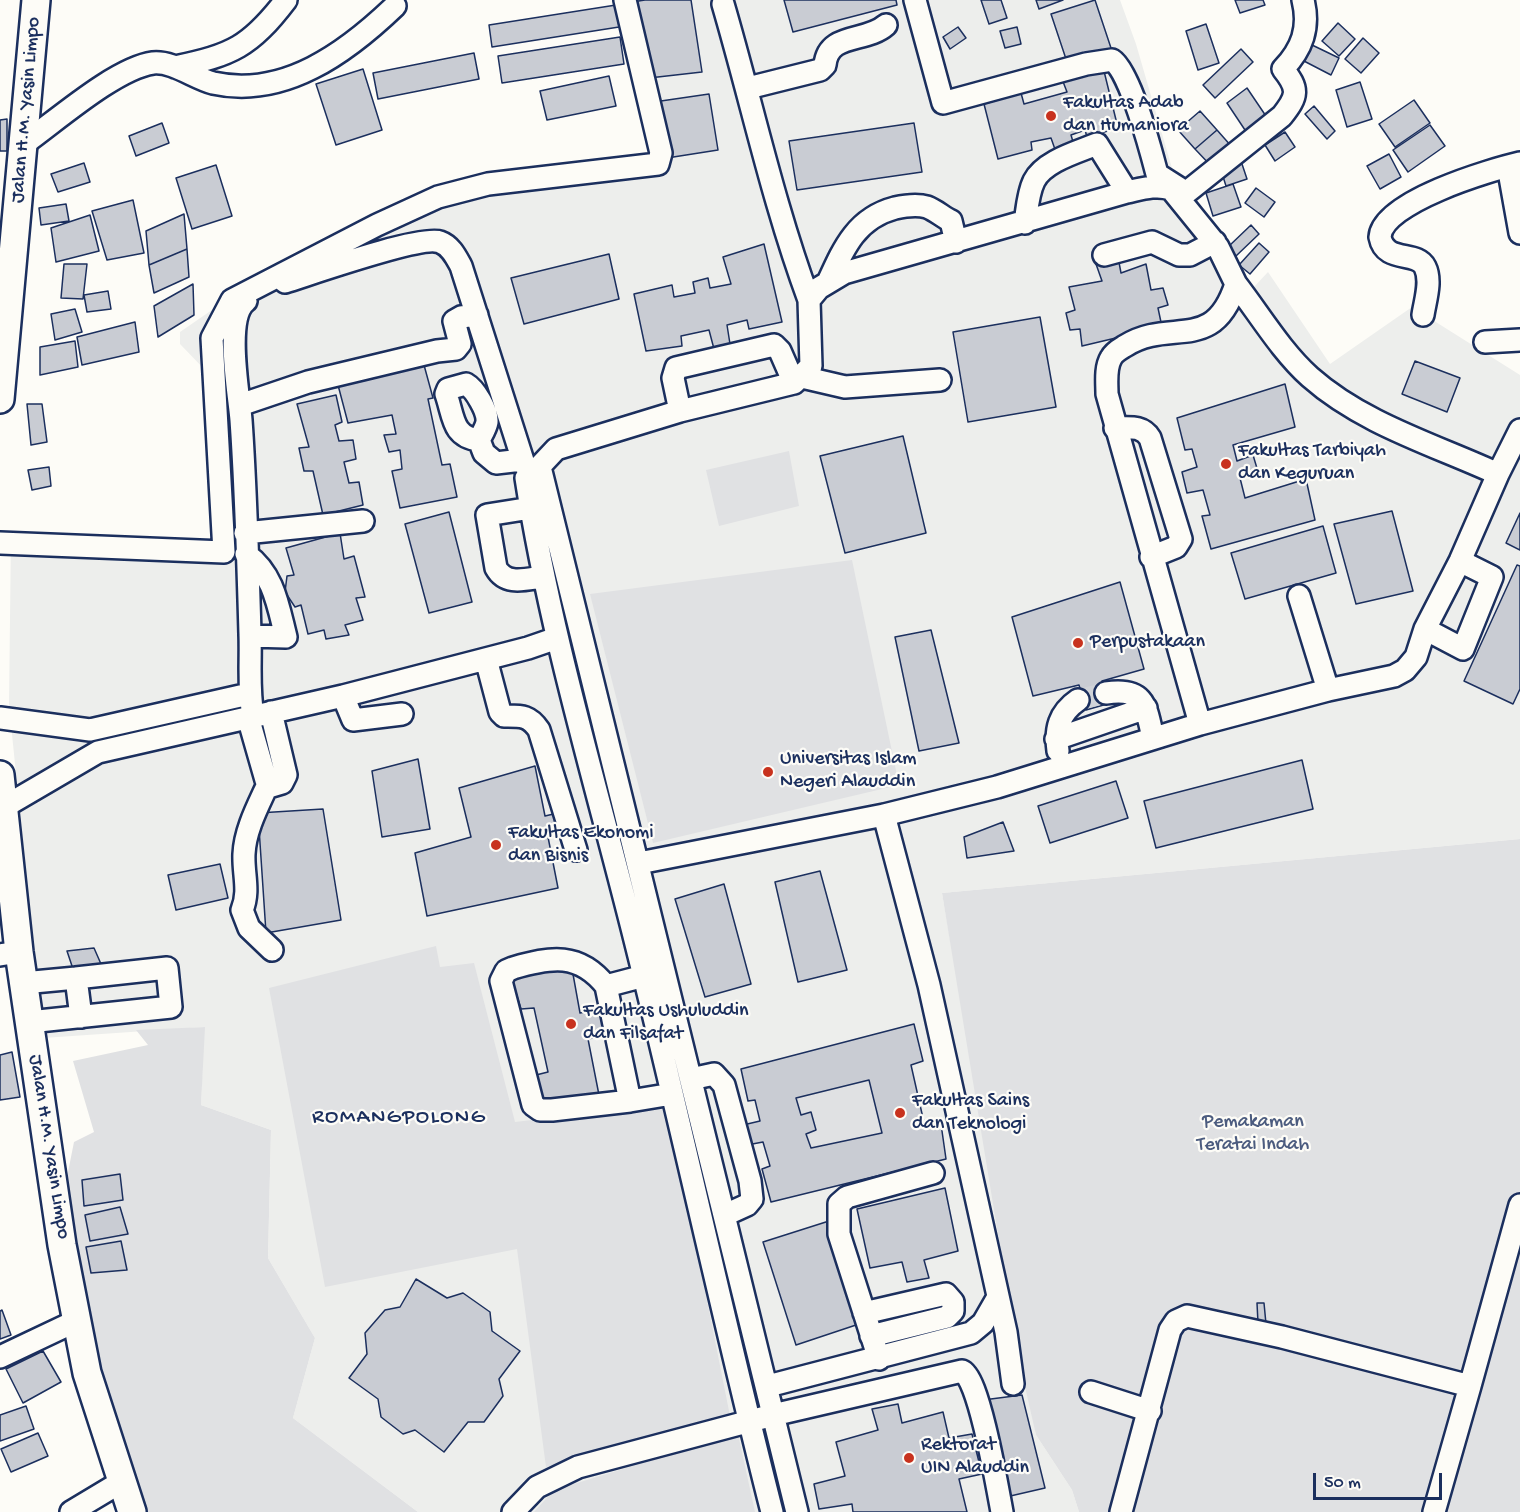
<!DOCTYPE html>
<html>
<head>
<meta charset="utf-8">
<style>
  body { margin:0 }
  #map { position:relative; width:1520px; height:1512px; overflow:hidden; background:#fdfcf7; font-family:"Gochi Hand",sans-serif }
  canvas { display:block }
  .scale { position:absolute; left:1313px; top:1473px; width:129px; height:27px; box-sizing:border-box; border:3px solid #1b2f5e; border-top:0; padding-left:8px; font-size:18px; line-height:21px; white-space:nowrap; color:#1b2f5e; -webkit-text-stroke:4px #fdfcf7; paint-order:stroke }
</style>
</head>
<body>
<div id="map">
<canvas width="1520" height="1512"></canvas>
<div class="scale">50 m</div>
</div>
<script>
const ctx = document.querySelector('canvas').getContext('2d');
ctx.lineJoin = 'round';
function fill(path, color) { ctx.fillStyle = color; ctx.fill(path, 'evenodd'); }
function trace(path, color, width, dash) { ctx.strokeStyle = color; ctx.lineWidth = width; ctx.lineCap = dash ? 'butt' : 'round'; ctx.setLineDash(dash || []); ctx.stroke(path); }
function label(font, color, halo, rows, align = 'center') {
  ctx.font = font + ' "Gochi Hand",sans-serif'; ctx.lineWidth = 4.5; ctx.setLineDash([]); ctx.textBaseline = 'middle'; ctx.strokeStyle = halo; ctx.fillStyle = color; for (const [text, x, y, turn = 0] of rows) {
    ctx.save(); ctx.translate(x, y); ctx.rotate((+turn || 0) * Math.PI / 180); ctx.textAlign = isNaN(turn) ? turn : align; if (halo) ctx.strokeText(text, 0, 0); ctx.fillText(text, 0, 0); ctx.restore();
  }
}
const built = new Path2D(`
  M619 0H1120L1136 44 1176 182 1253 288 1268 272 1330 364 1412 307 1520 375V839L942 893 1036 1435 1072 1490 1079 1512H418L293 1418 315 1338 268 1258 271 1130 201 1105 204 1027 43 1038 9 705 11 533 219 547 206 371 180 344V332L238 292 456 182 657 169Z`);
const green = new Path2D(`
  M789 451 799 506 719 526 706 470Z
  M852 560 899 785 653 843 590 594Z
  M1520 839V1512H1079L1072 1490 1036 1435 1018 1356 942 893Z
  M436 946 440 967 474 963 515 1122 668 1104 730 1416 546 1467 517 1249 325 1287 269 988Z
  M205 1027 201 1105 271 1130 268 1258 315 1338 293 1418 418 1512H147L91 1344 64 1192 74 1142 94 1132 73 1061 148 1045 136 1030Z
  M869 1080 882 1133 811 1148 806 1134 816 1130 811 1112 801 1115 796 1098Z
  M738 1434 755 1512H534L554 1490Z`);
const building = new Path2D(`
  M645 0H691L702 72 649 78 632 2Z
  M784 0H896L897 5 793 32Z
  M981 0H1001L1007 18 989 24Z
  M1036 0H1063L1039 9Z
  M1095 0 1112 51 1068 65 1051 14Z
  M1235 0H1263L1265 5 1240 13Z
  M616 5 619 27 492 47 489 25Z
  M1338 23 1355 39 1339 56 1322 41Z
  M1206 24 1219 63 1198 70 1186 31Z
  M958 27 966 38 950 49 943 37Z
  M1017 27 1021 44 1005 48 1000 31Z
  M620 37 624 64 502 83 498 56Z
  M1363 38 1379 53 1361 73 1345 59Z
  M1310 44 1339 58 1331 75 1302 60Z
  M1241 49 1253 62 1215 98 1203 85Z
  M474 53 479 79 378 99 373 73Z
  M1103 67 1118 128 1087 137 1085 130 1071 135 1076 152 1057 155 1051 138 1031 142 1032 150 998 159 984 104 1021 93 1024 104 1067 92 1062 79Z
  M363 69 382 130 336 145 316 84Z
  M609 76 616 106 547 120 540 91Z
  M1360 82 1372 119 1347 127 1336 90Z
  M1247 88 1270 122 1249 136 1227 103Z
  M709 94 718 150 667 158 654 102Z
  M1414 100 1430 123 1395 147 1379 124Z
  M1314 106 1335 131 1327 139 1305 114Z
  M1200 111 1217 130 1195 149 1178 130Z
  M7 119V151H0V120Z
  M162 123 169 143 136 156 129 136Z
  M914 123 922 172 797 190 789 141Z
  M1430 125 1445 146 1408 172 1393 150Z
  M1217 130 1232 147 1213 168 1195 149Z
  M1285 132 1295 147 1275 161 1265 145Z
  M1389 154 1401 177 1380 189 1367 166Z
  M1241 161 1247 179 1226 186 1220 167Z
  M84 163 90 182 58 192 51 174Z
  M216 165 232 216 192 229 176 178Z
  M1233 184 1241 207 1213 216 1206 193Z
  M1256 188 1275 202 1264 217 1245 203Z
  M133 200 144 253 107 260 92 211Z
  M66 204 69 221 41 225 39 208Z
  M184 214 187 249 149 265 146 231Z
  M90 215 99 251 56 262 51 228Z
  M1251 225 1259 234 1236 256 1228 247Z
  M1259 243 1269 252 1250 274 1239 265Z
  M764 244 782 322 749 329 747 320 727 325 730 344 714 349 709 330 681 336 682 346 646 351 634 294 672 285 674 297 695 293 693 282 708 278 710 288 731 284 723 257Z
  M187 249 189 277 154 293 149 265Z
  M609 254 619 299 524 324 511 278Z
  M1118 257 1121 273 1146 264 1151 290 1163 288 1168 305 1158 308 1162 327 1082 346 1080 329 1070 330 1066 313 1075 310 1069 287 1102 281 1096 264Z
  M64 264H87L83 299 61 298Z
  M193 284 194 315 158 337 154 306Z
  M108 291 111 309 87 312 84 295Z
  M75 309 82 332 55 340 51 314Z
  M1040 317 1056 407 968 422 953 332Z
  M135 322 139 352 82 365 77 337Z
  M75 341 78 367 40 375V347Z
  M1415 361 1460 378 1447 412 1402 394Z
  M424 365 433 398 428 399 442 465 450 464 457 497 400 508 392 471 402 469 400 450 389 452 384 435 396 434 392 415 348 423 338 385Z
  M1285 384 1295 427 1233 445 1237 461 1253 455 1259 475 1240 478 1245 498 1306 479 1315 520 1211 549 1202 516 1210 515 1203 490 1187 493 1182 472 1197 467 1192 449 1185 450 1177 418Z
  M336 395 342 422 335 425 339 441 353 440 356 459 344 462 349 483 359 482 363 505 323 515 313 471H304L299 448 309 447 297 404Z
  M27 404H42L47 442 31 445Z
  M903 436 926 533 845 553 820 456Z
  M49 467 51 486 32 490 28 470Z
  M1392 511 1413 591 1356 604 1334 524Z
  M449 512 472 602 429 613 405 524Z
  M1520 513V550L1506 543Z
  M1323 526 1336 573 1245 599 1231 553Z
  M340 533 344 559 354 556 365 597 356 598 363 620 345 625 349 635 326 639 324 630 308 634 301 605 295 607 285 592 287 576 294 575 286 548Z
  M1517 565 1520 566V689L1513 704 1464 681Z
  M1120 582 1144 669 1102 681 1107 704 1086 710 1079 685 1033 696 1012 617Z
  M931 630 959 743 919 751 895 637Z
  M418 759 430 829 382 837 372 771Z
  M1302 760 1313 809 1156 848 1144 801Z
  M535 766 545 816 562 812 568 834 548 837 558 888 427 916 415 853 471 837 459 788Z
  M1116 781 1128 818 1050 843 1038 806Z
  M323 809 341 920 266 933 258 813Z
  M1003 822 1014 851 967 858 964 837Z
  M220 864 228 898 176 910 168 875Z
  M820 871 847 970 798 982 775 882Z
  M724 884 751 984 705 997 675 899Z
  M94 948 101 964 74 972 67 951Z
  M571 963 580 1013 601 1009 607 1035 588 1039 599 1095 545 1107 536 1075 548 1072 534 1008 521 1009 511 977Z
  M914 1024 923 1061 911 1065 925 1127 941 1124 946 1159 771 1202 762 1169 770 1166 763 1142 747 1145 743 1125 760 1121 755 1100 748 1101 741 1069ZM869 1080 882 1133 811 1148 806 1134 816 1130 811 1112 801 1115 796 1098Z
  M12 1052 20 1097 0 1100V1055Z
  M120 1174 123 1200 84 1206 82 1180Z
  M945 1188 958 1251 924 1260 929 1278 907 1282 902 1262 870 1268 857 1209Z
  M120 1207 128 1234 90 1241 85 1215Z
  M829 1221 862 1323 796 1345 763 1242Z
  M121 1241 127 1270 91 1273 86 1247Z
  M416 1279 447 1298 463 1293 490 1312 492 1331 520 1351 499 1379 503 1396 484 1422H468L444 1452 415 1430 403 1434 381 1417 378 1399 349 1378 367 1354 365 1333 385 1310 400 1307Z
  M1257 1303H1264L1266 1324 1258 1323Z
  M2 1310 11 1335 0 1339V1311Z
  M43 1351 61 1382 23 1403 6 1369Z
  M1022 1395 1045 1488 1006 1497 983 1400Z
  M898 1404 902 1423 943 1412 949 1438 972 1434 982 1474 959 1479 967 1512H853L852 1504 819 1509 814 1484 845 1476 836 1442 878 1430 872 1409Z
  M26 1406 34 1429 0 1441V1415Z
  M38 1433 48 1456 11 1472 1 1449Z`);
const minorTunnel = new Path2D(`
  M1078 700 1106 693`);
const minor = new Path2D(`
  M915 0 943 103 1086 64 1112 60C1130 71 1151 151 1157 174L1179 188
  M723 4C752 103 773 203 809 300
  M175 67C232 55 250 47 286 0
  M748 88 820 70 825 65C828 32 866 43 886 25
  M25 143C56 121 116 68 153 63 173 61 194 78 213 83 284 99 347 52 395 6
  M1508 166 1520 233
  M1187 192 1282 116C1298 96 1299 89 1283 69 1302 49 1310 28 1303 0
  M1025 223C1027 210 1028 193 1034 181 1044 161 1078 152 1097 144L1127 192
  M1104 255 1152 242 1179 255H1190L1215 242
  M829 280C844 247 857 218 895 208 904 206 917 204 927 207 935 210 943 217 951 221L956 242
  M285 282C311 274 421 235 440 242 451 246 456 257 461 266L524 464
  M246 301C224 318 239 394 241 420 246 491 248 563 250 634 251 662 248 688 253 716
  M1423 315C1425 301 1432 281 1425 267 1417 250 1385 264 1380 237 1382 202 1490 170 1520 163
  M1485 342 1520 340
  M802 377 845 387 940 380
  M466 384C475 389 488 411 487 422 486 428 482 434 479 440 452 437 454 417 446 394L448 389Z
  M240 405 308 382 437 351 456 349 460 344 454 321 461 317 477 315
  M680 411 673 378 676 368 774 345 780 351 794 383
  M1115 428C1129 428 1142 425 1150 438L1181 539 1176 547 1151 557
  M479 440 484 453 496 463 522 460
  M540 466 556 449 680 411 794 383 811 366 809 300 819 288 844 273 1127 192C1141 189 1156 184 1171 189L1218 247 1236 284C1213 355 1171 317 1125 346 1120 349 1114 352 1111 358 1105 368 1107 383 1107 394L1200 724
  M541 471 797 1512
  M1498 474 1520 430
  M526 478C551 640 600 797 639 956 685 1141 725 1328 772 1512
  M531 508 487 515 496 568C506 586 526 579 543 577
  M245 533 363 521
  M0 543 224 552 212 338 232 300 377 225 438 197 488 184 658 164 661 153 625 0
  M246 554C274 574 278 606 286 637L250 636
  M1299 596 1328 690
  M1425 629 1463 649 1492 577 1460 561
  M486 659 500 712 504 716C521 716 529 715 539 730L576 850
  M1106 693C1145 687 1146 706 1153 738
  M343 696 353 720 402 714
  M248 717 266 780 272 786 282 783 286 775 271 712
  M0 718 90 730 249 694
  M1056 739 1146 708
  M1058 751C1055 729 1059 713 1078 700
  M268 784C258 806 245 830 244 854 243 874 250 891 242 910L249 928 272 950
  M4 807 98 752 343 696 528 648 557 638
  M884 815 929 985 1006 1332 1013 1384
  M639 863 884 815 997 787 1200 724 1328 690 1394 676 1405 670 1416 657 1425 629 1460 561 1498 474C1435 445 1363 424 1310 377 1281 351 1260 315 1236 284
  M0 955 19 952
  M644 976 606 986 630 1101 672 1094
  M23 983 76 978
  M606 986C579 952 551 957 513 968L506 971 501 981 533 1105 540 1110H552L630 1101
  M29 1022 171 1007 167 968 76 978 81 1017
  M691 1079 714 1074 724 1085 750 1181 752 1199 747 1205 725 1215
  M864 1313 946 1294 953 1302V1311L947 1317 871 1336
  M0 1357 76 1321
  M879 1359 839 1234V1204L847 1197 933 1173
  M768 1386 971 1333 983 1323 998 1297
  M1470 1386 1520 1205
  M1091 1392 1150 1411
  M71 1512 121 1482
  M513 1512 537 1487 578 1467 773 1415 962 1371C979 1377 998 1491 1002 1512
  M1121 1512 1170 1330 1176 1321 1187 1316 1282 1337 1470 1386 1434 1512`);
const major = new Path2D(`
  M0 399 36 0
  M0 775 19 952 62 1245 87 1373 132 1512`);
const markers = [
  [1051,116,6,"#c8321e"],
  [1226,464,6,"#c8321e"],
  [1078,643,6,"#c8321e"],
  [768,772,6,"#c8321e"],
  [496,845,6,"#c8321e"],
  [571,1024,6,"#c8321e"],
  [900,1113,6,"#c8321e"],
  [909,1458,6,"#c8321e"]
];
const poiNames = [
  ["Fakultas Adab",1063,104],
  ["dan Humaniora",1063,127],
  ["Fakultas Tarbiyah",1238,452],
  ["dan Keguruan",1238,475],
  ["Perpustakaan",1090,643],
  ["Universitas Islam",780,760],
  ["Negeri Alauddin",780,783],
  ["Fakultas Ekonomi",508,834],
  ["dan Bisnis",508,857],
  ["Fakultas Ushuluddin",583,1012],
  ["dan Filsafat",583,1035],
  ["Fakultas Sains",912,1102],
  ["dan Teknologi",912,1125],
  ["Rektorat",921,1446],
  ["UIN Alauddin",921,1469]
];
const streetNames = [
  ["Jalan H.M. Yasin Limpo",27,110,-85],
  ["Jalan H.M. Yasin Limpo",48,1147,81]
];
const parkNames = [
  ["Pemakaman",1253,1123],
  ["Teratai Indah",1253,1146]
];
const quarterNames = [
  ["ROMANGPOLONG",399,1119]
];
fill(built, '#edeeec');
fill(green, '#e0e1e3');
fill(building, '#c9ccd3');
trace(building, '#1b2f5e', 1.5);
trace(minorTunnel, '#d0d3d8', 21, [21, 10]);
trace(minor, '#1b2f5e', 26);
trace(major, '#1b2f5e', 32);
trace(minor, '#fdfcf7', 21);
trace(major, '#fdfcf7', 27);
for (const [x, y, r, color] of markers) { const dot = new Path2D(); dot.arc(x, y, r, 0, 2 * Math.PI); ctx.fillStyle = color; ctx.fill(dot); trace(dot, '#fdfcf7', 2); }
label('20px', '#1b2f5e', '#fdfcf7', poiNames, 'left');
label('20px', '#1b2f5e', '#fdfcf7', streetNames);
label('20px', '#4c5c7f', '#fdfcf7', parkNames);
ctx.letterSpacing = '1.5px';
label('22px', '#1b2f5e', '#fdfcf7', quarterNames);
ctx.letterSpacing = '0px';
</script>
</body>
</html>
